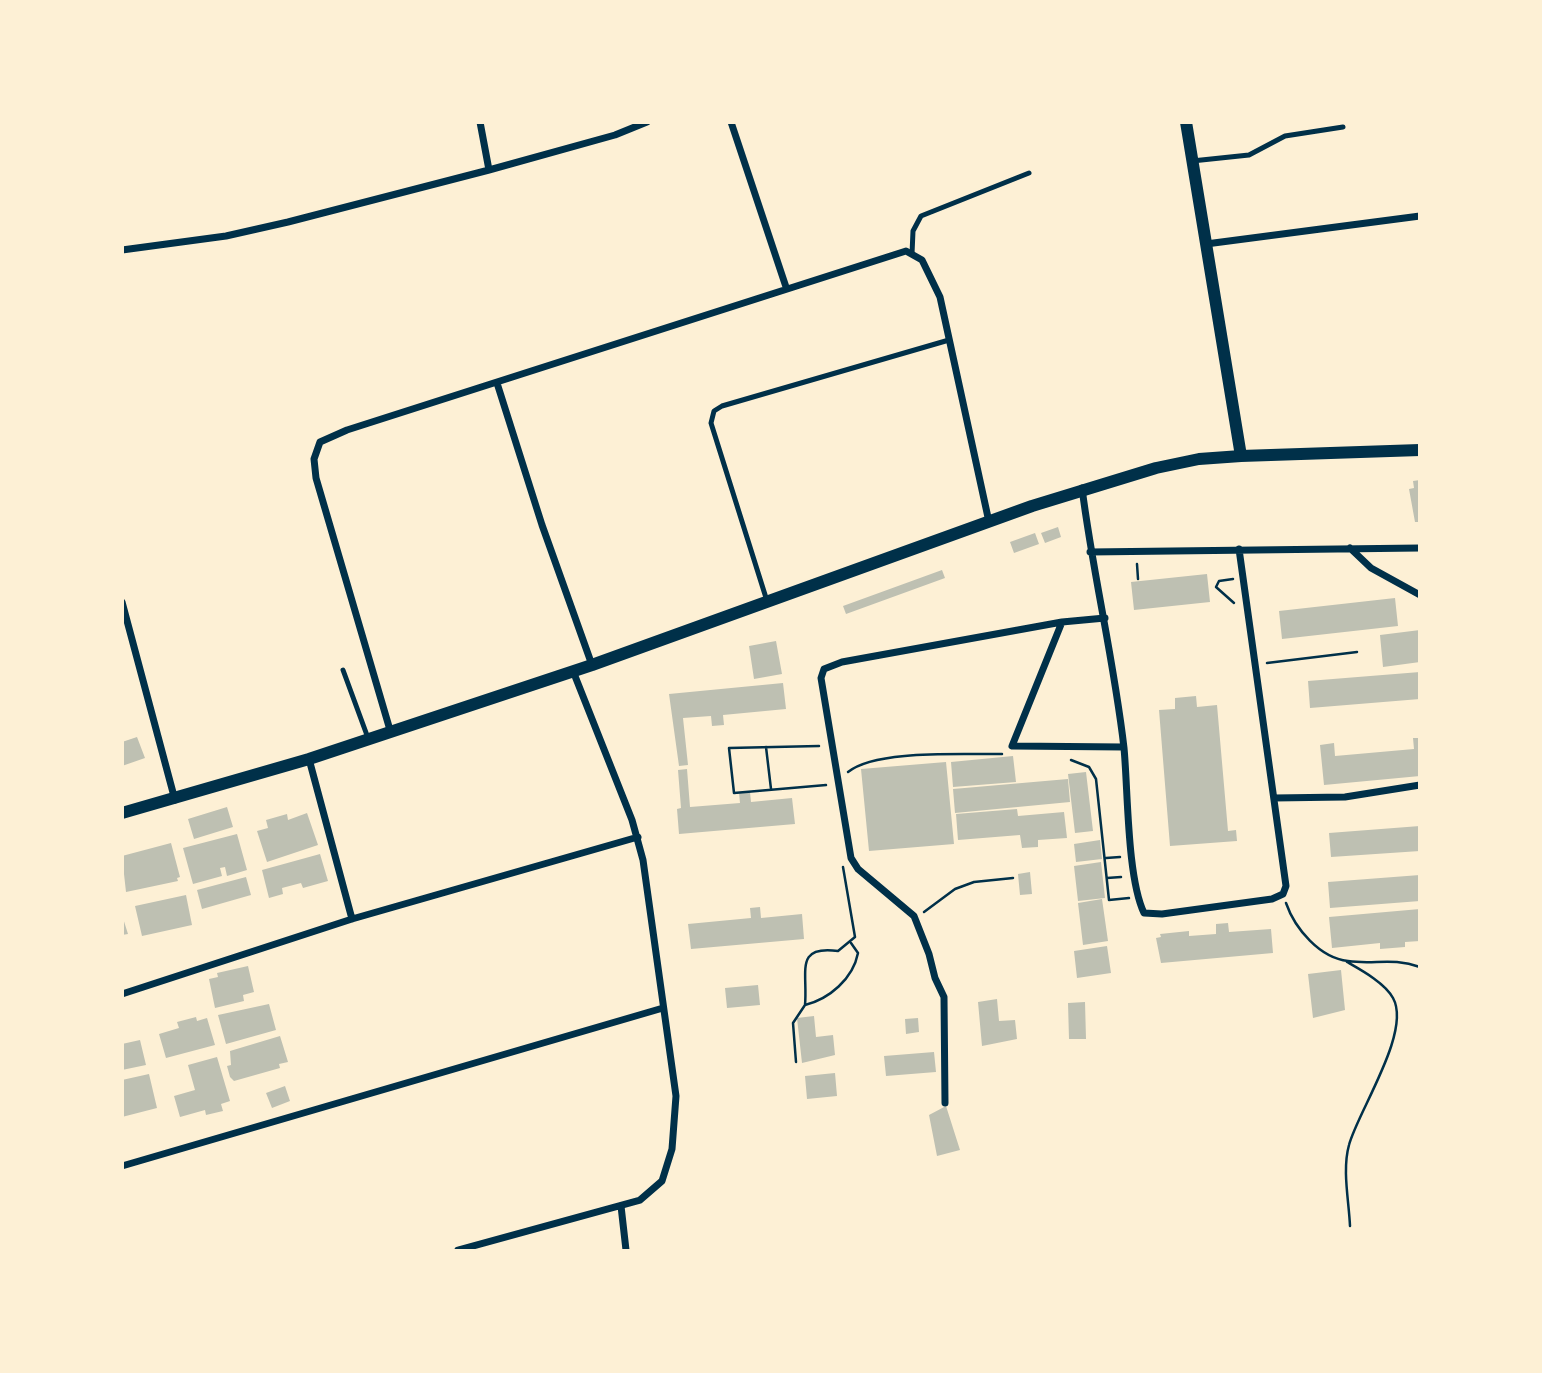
<!DOCTYPE html>
<html>
<head>
<meta charset="utf-8">
<style>
  body { margin:0 }
  #map { position:relative; width:1542px; height:1373px; overflow:hidden; background:#fdf0d5; font-family:Mulish,sans-serif }
  canvas { display:block }
  .frame { position:absolute; inset:0; border:124px solid #fdf0d5; pointer-events:none }
</style>
</head>
<body>
<div id="map">
<canvas width="1542" height="1373"></canvas>
<div class="frame"></div>
</div>
<script>
const ctx = document.querySelector('canvas').getContext('2d');
ctx.lineJoin = 'round';
function fill(path, color) { ctx.fillStyle = color; ctx.fill(path, 'evenodd'); }
function trace(path, color, width, dash) { ctx.strokeStyle = color; ctx.lineWidth = width; ctx.lineCap = dash ? 'butt' : 'round'; ctx.setLineDash(dash || []); ctx.stroke(path); }
const building = new Path2D(`
  M1420 480V522H1415L1409 489 1414 488 1413 481Z
  M1058 527 1061 537 1045 543 1041 533Z
  M1035 533 1039 544 1014 553 1010 542Z
  M942 570 945 578 846 614 843 606Z
  M1207 574 1210 602 1134 610 1131 582Z
  M1395 598 1398 626 1282 639 1279 611Z
  M1420 630V662L1383 667 1380 635Z
  M776 641 782 674 754 679 749 646Z
  M1420 672V699L1310 708 1308 681Z
  M783 683 786 709 723 715 724 725 712 726 711 716 683 718 688 765 679 766 669 694Z
  M1196 696 1197 707 1217 705 1228 831 1236 830 1237 841 1170 846 1159 710 1175 709V698Z
  M137 737 145 758 122 766V742Z
  M1413 738H1420V776L1324 785 1320 745 1334 743 1335 756 1414 749Z
  M1013 756 1016 782 953 787 951 762Z
  M946 762 954 844 869 851 861 769Z
  M687 769 690 807 740 803 739 793 750 792 751 802 792 798 795 824 679 834 677 809 681 808 678 770Z
  M1086 772 1093 831 1075 833 1068 774Z
  M1068 779 1070 802 955 813 953 789Z
  M227 807 233 827 194 839 188 819Z
  M1017 809 1018 816 1064 812 1067 838 1038 840V847L1022 848 1020 835 958 840 956 814Z
  M307 813 318 845 267 862 257 831 268 828 266 820 287 814 288 820Z
  M1420 826V851L1331 857 1329 833Z
  M237 834 247 870 227 876 225 867 220 868 222 876 193 884 183 848Z
  M1100 840 1102 859 1076 862 1074 844Z
  M171 843 180 877 177 878 178 881 126 892 122 856Z
  M320 854 328 881 303 888 301 883 282 888 283 894 269 898 262 870Z
  M1101 862 1105 898 1078 901 1074 866Z
  M1030 872 1032 894 1020 895 1018 874Z
  M1420 875V901L1330 908 1328 882Z
  M246 877 251 895 202 909 197 890Z
  M186 895 192 925 142 936 135 906Z
  M1102 899 1108 941 1083 945 1078 903Z
  M760 907 761 918 802 914 804 939 691 949 688 924 751 918 750 908Z
  M1420 909V941L1405 942V947L1380 949V943L1332 948 1329 917Z
  M122 915 128 934 122 935Z
  M1228 923 1229 932 1271 929 1273 953 1161 963 1156 938 1161 937 1160 934 1189 931V936L1216 934V924Z
  M1107 946 1111 973 1077 978 1074 951Z
  M248 966 254 992 243 995 244 1001 215 1008 209 979 218 977 217 973Z
  M1341 970 1345 1010 1313 1018 1308 974Z
  M758 985 760 1005 727 1008 725 988Z
  M997 999 999 1021 1015 1020 1017 1039 982 1046 978 1002Z
  M1085 1002 1086 1039H1069L1068 1003Z
  M269 1004 276 1030 226 1044 218 1015Z
  M814 1016 816 1037 833 1035 835 1055 802 1063 797 1018Z
  M196 1017 197 1021 207 1018 215 1045 166 1058 159 1034 179 1028 177 1022Z
  M918 1018 919 1032 906 1034 905 1019Z
  M280 1036 288 1062 279 1064 280 1068 234 1081 230 1077 227 1066 231 1065 230 1051Z
  M140 1040 146 1065 122 1070V1044Z
  M934 1052 936 1072 886 1076 884 1056Z
  M217 1057 230 1101 221 1104 223 1111 206 1115 205 1110 180 1117 174 1096 195 1090 188 1065Z
  M835 1073 837 1096 807 1099 805 1076Z
  M149 1074 157 1108 122 1117V1080Z
  M285 1086 290 1101 272 1108 266 1093Z
  M946 1106 960 1150 937 1156 929 1115Z`);
const path = new Path2D(`
  M1137 564 1138 579
  M1233 579 1219 581 1216 587 1234 603
  M1267 663 1357 652
  M819 746 729 748 734 793 826 785
  M766 747 771 789
  M1071 760 1089 767 1096 779 1109 900 1129 898
  M848 772C876 749 965 755 1002 754
  M1106 858 1120 857
  M1107 878 1121 877
  M1286 903C1295 929 1320 958 1348 961 1374 965 1392 957 1420 967
  M924 912 955 889 974 882 1013 878
  M1347 962C1361 970 1385 983 1393 998 1412 1032 1357 1113 1349 1145 1342 1170 1349 1201 1350 1226
  M805 1005C808 972 794 945 838 951L855 937 843 867
  M796 1062 793 1023 805 1005C829 999 853 979 858 953L851 943`);
const service = new Path2D(`
  M1192 161 1249 155 1285 136 1343 127
  M912 254 913 231 921 216 1029 173
  M767 601 711 423 714 411 722 406 949 340
  M343 670 368 738`);
const minor = new Path2D(`
  M480 122 489 170
  M731 122 786 287
  M1206 244 1420 216
  M122 250 226 236 288 222 489 170 615 135 647 122
  M497 383 542 525 592 665
  M1082 488C1093 575 1114 660 1124 748 1128 790 1127 877 1144 913L1162 914 1272 899 1283 894 1286 886 1239 549
  M1350 548 1371 568 1420 595
  M1090 552 1420 548
  M122 602 175 800
  M1062 622 1012 746 1123 747
  M390 730 316 478 314 459 320 442 347 430 906 251 922 260 940 297 989 522
  M309 759 352 919
  M1274 798 1345 797 1420 785
  M122 994 352 919 638 837
  M945 1103 944 997 935 978 929 954 914 916 858 869 851 858 821 678 824 669 842 662 1062 622 1105 618
  M122 1166 663 1008
  M621 1206 626 1250
  M458 1250 640 1200 662 1181 672 1149 676 1096 643 860 632 820 573 671`);
const tertiary = new Path2D(`
  M1186 122 1241 456
  M122 813 309 759 592 665 1032 506 1156 468 1199 459 1241 456 1420 450`);
fill(building, '#bec0b2');
trace(path, '#003049', 2.5);
trace(service, '#003049', 5);
trace(minor, '#003049', 7);
trace(tertiary, '#003049', 12);
</script>
</body>
</html>
